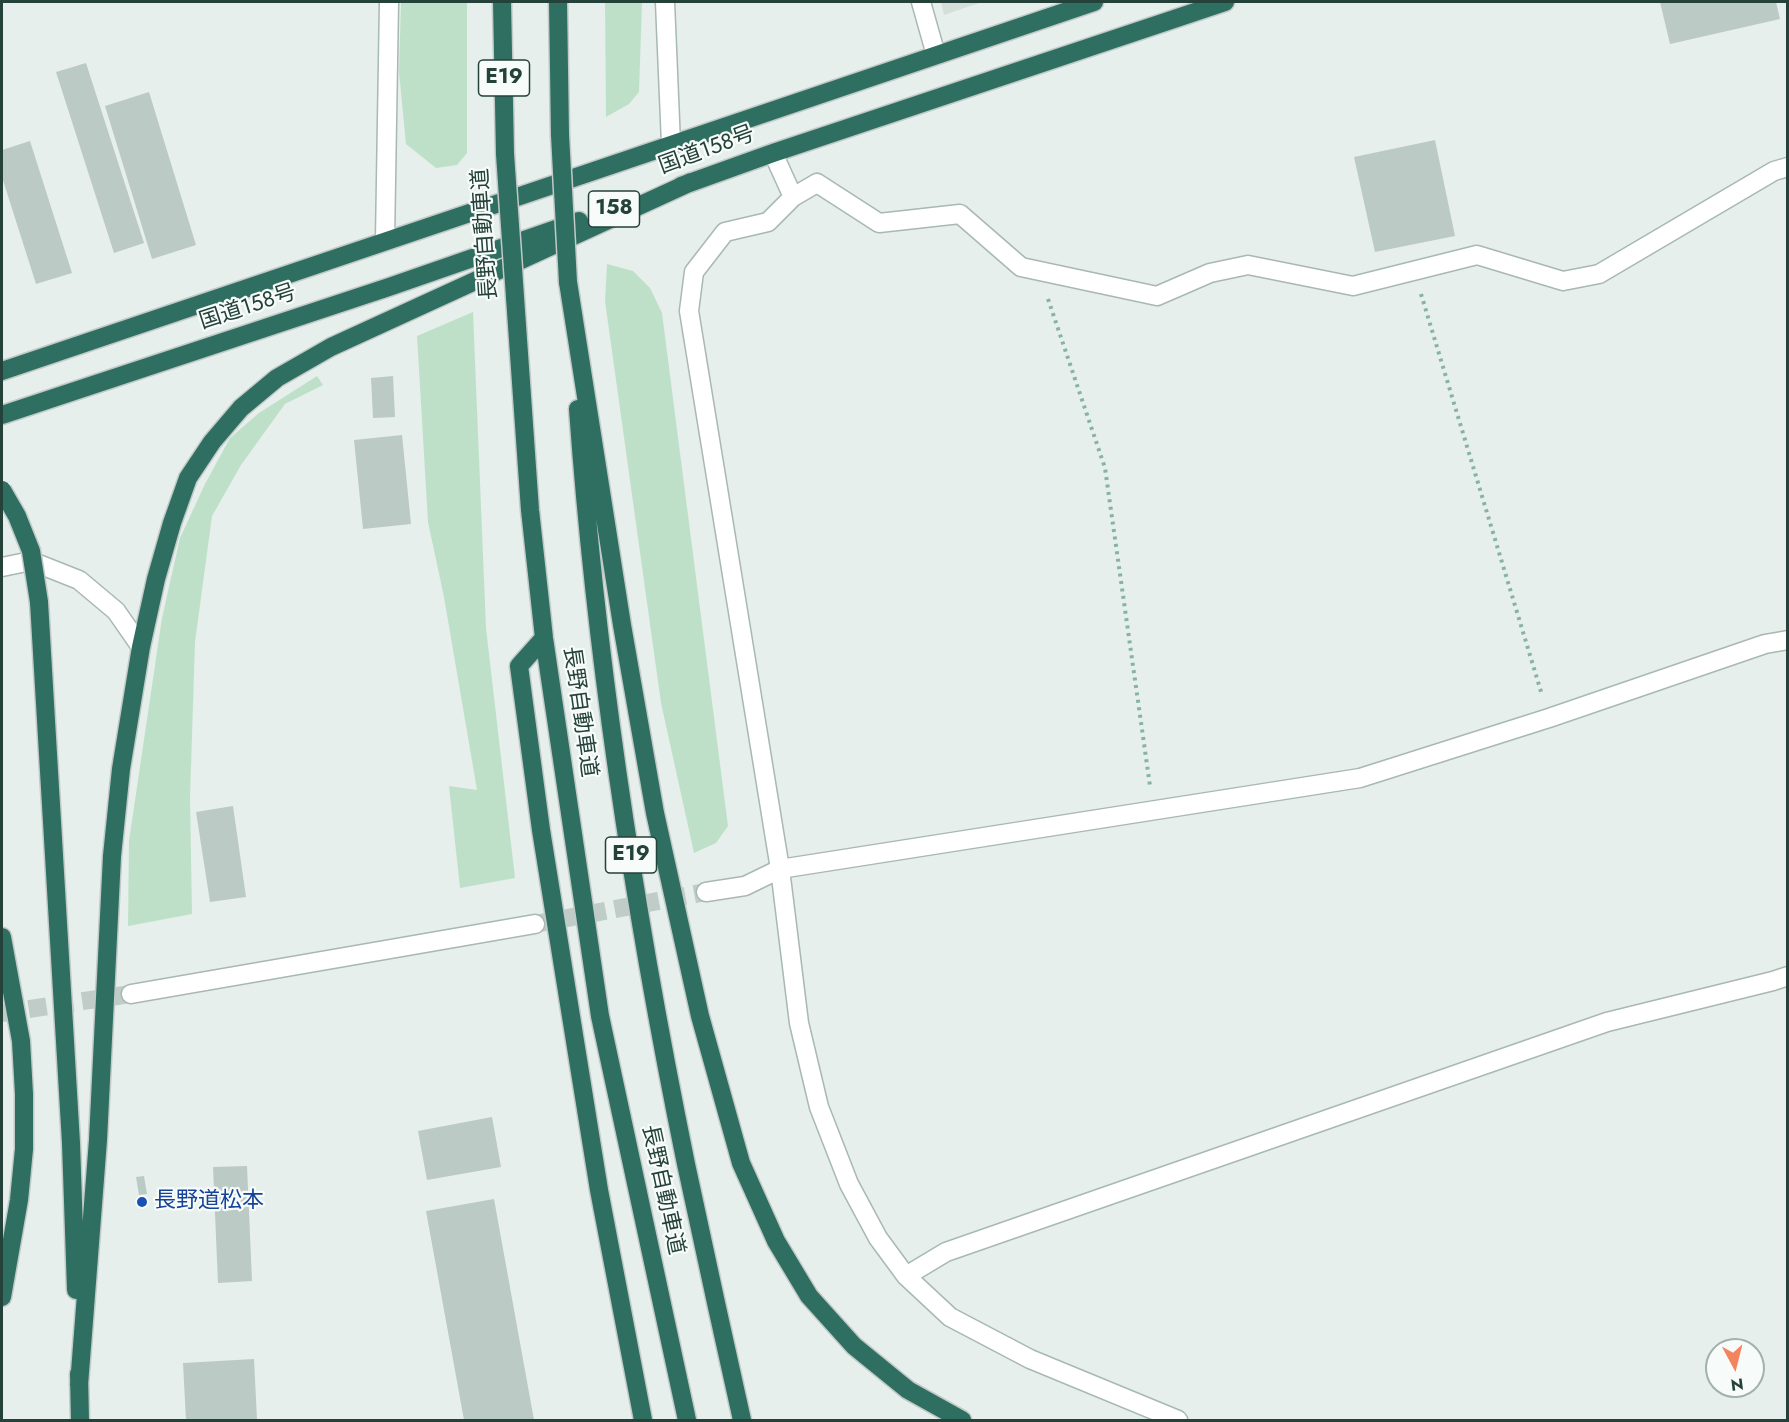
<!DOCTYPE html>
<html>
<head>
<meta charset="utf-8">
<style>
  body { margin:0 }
  #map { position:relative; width:1789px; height:1422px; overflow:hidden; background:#e6efeb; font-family:Jost,sans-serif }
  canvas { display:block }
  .frame { position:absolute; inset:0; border:3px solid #24423a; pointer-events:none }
  .north { position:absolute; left:1705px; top:1338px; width:60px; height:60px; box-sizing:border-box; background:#f7fbf9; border:2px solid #a3b1ad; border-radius:50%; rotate:173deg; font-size:16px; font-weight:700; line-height:24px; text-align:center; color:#24423a }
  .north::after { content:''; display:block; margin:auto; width:21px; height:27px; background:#f4845f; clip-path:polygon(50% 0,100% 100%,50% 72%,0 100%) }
</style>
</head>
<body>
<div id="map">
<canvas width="1789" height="1422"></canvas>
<div class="frame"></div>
<div class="north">N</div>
</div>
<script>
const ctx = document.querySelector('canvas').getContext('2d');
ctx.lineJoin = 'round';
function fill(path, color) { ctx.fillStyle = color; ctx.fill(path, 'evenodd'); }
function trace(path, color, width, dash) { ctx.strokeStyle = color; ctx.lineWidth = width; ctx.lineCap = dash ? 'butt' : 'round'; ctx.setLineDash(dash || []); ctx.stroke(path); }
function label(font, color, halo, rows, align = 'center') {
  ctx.font = font + ' Jost,"Noto Sans JP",sans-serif'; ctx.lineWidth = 4.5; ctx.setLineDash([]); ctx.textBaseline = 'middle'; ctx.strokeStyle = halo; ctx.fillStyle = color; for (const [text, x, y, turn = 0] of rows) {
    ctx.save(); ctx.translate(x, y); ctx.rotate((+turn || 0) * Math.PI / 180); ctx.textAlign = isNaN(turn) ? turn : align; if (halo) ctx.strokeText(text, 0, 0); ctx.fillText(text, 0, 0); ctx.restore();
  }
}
const built = new Path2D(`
  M941 2H982L944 15Z`);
const green = new Path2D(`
  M401 2H467V153L457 165 436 168 406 144 399 72Z
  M605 2H642L639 92 629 104 606 117Z
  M607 264 633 271 650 288 662 313 728 826 716 843 694 853 661 703 605 301Z
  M473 312 486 628 515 878 460 888 449 786 477 790 444 597 428 522 417 336Z
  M317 376 323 385 285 404 241 465 212 516 195 642 190 798 192 914 128 926 129 841 162 618 180 538 205 484 230 438 259 413Z`);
const building = new Path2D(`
  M1660 2H1776L1780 19 1670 44Z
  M86 63 144 243 114 253 56 72Z
  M149 92 196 245 152 259 105 106Z
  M1435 140 1455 236 1375 252 1354 157Z
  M30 141 72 273 36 284 2 177V150Z
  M393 376 395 417 373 418 371 378Z
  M402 435 411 524 363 529 354 440Z
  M233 806 246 897 210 902 196 812Z
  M492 1117 501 1167 427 1180 418 1131Z
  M247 1166 252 1281 218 1283 213 1167Z
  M144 1176 147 1194 139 1195 136 1177Z
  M494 1199 534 1420H464L426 1211Z
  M254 1359 257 1420H186L183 1363Z`);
const minorTunnel = new Path2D(`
  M535 924 706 892
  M2 1013 131 994`);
const path = new Path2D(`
  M1421 294 1542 695
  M1048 299 1105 468 1150 786`);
const minor = new Path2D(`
  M665 2 671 144
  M921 2 936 55
  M773 153 793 197 768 222 725 232 694 272 689 311 780 869 799 1023 819 1107 849 1184 878 1238 906 1276 950 1317 1030 1359 1178 1420
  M793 197 817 183 879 223 960 214 1021 267 1157 296 1210 273 1248 265 1353 286 1477 255 1563 281 1599 274 1774 171 1788 167
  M385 240 389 2
  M2 567 31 561 79 580 116 611 141 647
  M706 892 745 886 780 869 1360 778 1549 718 1765 644 1788 640
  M131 994 535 924
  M906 1276 946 1252 1607 1022 1773 981 1788 976`);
const highway = new Path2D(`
  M502 2 505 154
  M558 2 560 135
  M681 186 773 153 1225 2
  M568 282 622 625 655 813 700 1016 741 1163 776 1241 809 1296 854 1346 908 1390 962 1420
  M515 297 530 510 544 638 600 1016 687 1420
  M2 371 1094 2
  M578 409C596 662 635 915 686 1164 704 1249 723 1335 742 1420
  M2 415 389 287 579 221
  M39 602 71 1143 76 1290
  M544 638 519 666 541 830 599 1190 643 1420
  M2 937 21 1041 24 1094V1149L19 1200 2 1297
  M79 1374 80 1420
  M79 1385 98 1140 112 856 121 769 141 647 156 579 172 523 188 478 212 442 241 408 277 378 331 347 691 182`);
const highwayBridge = new Path2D(`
  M560 135 568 282
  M505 154 515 297
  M2 490 17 516 31 551 39 602`);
const markers = [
  [142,1202,6,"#1a4fb4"]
];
const shields = [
  [504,78,51],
  [614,209,51],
  [631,855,51]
];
const shieldNames = [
  ["E19",504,78],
  ["158",614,209],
  ["E19",631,855]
];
const streetNames = [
  ["国道158号",707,151,-20],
  ["長野自動車道",486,234,-94],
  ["国道158号",248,308,-18],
  ["長野自動車道",579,712,82],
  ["長野自動車道",662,1190,78]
];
const transitNames = [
  ["長野道松本",154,1202]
];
fill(built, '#d4dfda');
fill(green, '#bfe0c8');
fill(building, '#bbcac4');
trace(minorTunnel, '#bfccc8', 18, [18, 9]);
trace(minor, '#a8b8b2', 21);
trace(highway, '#c2cac8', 21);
trace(path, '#86b3a5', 4, [3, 4.5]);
trace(minor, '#fff', 18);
trace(highway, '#2f6f62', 18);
trace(highwayBridge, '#c2cac8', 21, []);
trace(highwayBridge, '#2f6f62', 18);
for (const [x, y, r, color] of markers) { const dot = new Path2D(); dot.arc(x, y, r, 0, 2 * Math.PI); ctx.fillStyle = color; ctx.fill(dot); trace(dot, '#f7fbf9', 2); }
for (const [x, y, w] of shields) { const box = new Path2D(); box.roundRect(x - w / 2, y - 18, w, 36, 4.5); ctx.fillStyle = '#f7fbf9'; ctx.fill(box); trace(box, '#24423a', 1.5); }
label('bold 21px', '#24423a', null, shieldNames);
label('22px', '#24423a', '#f7fbf9', streetNames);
label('22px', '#164399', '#f7fbf9', transitNames, 'left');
</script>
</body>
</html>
